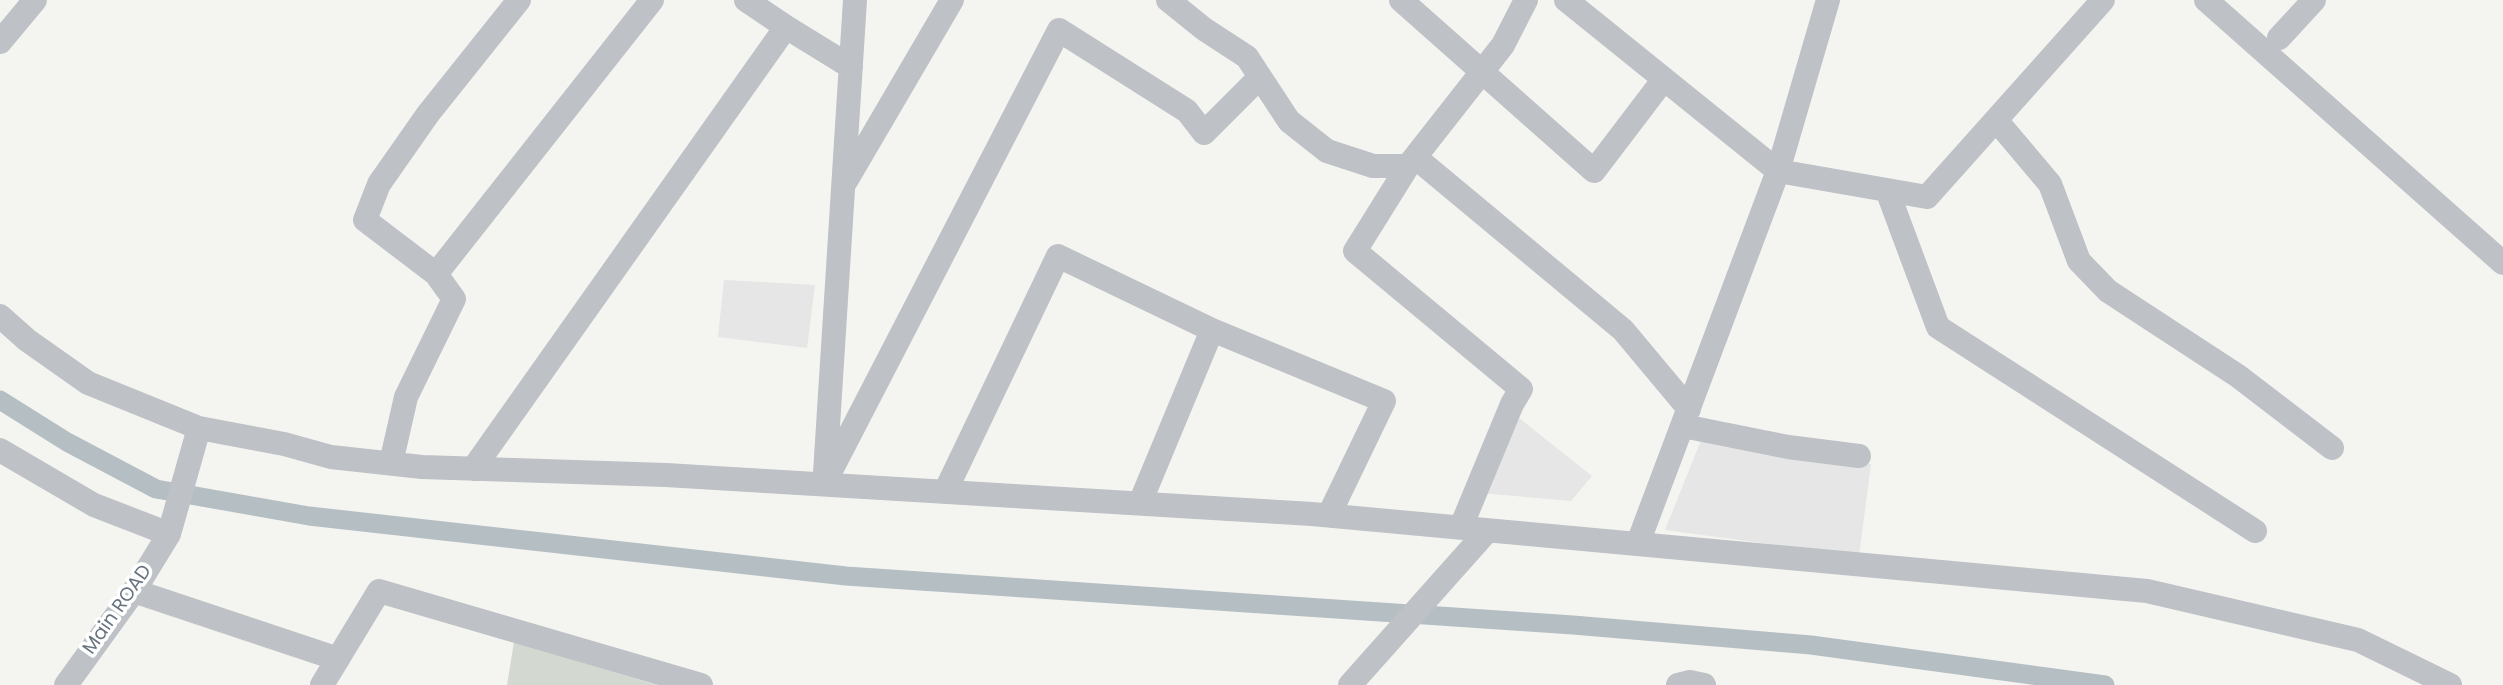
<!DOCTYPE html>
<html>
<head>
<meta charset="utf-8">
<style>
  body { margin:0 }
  canvas { display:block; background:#f4f4f1 }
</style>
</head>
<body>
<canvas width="2503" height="685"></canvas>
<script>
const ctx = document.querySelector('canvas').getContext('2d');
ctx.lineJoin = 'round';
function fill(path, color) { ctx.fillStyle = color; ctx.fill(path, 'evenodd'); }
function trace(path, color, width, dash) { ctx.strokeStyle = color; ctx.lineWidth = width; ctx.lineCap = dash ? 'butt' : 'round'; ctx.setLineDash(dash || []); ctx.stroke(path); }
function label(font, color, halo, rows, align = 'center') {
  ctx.font = font + ' Poppins,sans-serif'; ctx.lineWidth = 7; ctx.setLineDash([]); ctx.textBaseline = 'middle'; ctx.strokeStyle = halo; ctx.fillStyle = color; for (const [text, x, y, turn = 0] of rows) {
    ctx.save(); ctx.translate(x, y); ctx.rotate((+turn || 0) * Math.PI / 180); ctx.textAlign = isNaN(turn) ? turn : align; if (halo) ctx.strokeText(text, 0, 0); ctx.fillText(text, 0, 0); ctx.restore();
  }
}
const built = new Path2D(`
  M724 280 815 285 807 348 718 337Z
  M1514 414 1592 476 1571 501 1481 493Z
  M1706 428 1871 464 1859 556 1665 530Z`);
const green = new Path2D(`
  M514 642 657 685H507Z`);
const canal = new Path2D(`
  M0 400 67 442 156 489 309 516 846 576 1573 625 1811 645 2105 685`);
const minor = new Path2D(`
  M1168 0 1204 29 1247 57 1289 121 1327 151 1373 166H1408L1503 45 1526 0
  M1401 0 1594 171 1664 79
  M1566 0 1778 171 1828 0
  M2206 0 2503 263
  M786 27 851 67
  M2279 38 2314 0
  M0 42 35 0
  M1996 120 2050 184 2079 261 2108 291 2238 376 2332 448
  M1415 157 1623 330 1689 409
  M1408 166 1355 251 1521 389 1512 404 1461 527
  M846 181 952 0
  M1887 190 1938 327 2255 531
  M436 274 365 220 379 184 428 114 519 0
  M0 316 27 340 88 383 199 428 169 534 134 591 66 685
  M1212 330 1384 401 1329 515
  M1683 426 1788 447 1859 456
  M199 428 284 444 331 457 422 467 666 475 1312 514 2147 591 2358 640 2450 685
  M0 450 94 505 169 534
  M391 463 406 397 454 299 436 274 652 0
  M473 469 786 27 746 0
  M825 473 855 0
  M824 484 1059 30 1187 111 1204 133 1260 77
  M945 492 1058 256 1212 330 1140 503
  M1638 543 1778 171 1927 197 2103 0
  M134 591 338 659
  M322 685 379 591 701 685
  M1350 685 1488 530
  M1678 685 1690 682 1704 685`);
const streetNames = [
  ["Main ROAD",118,610,-55]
];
fill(built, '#e5e6e5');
fill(green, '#d3d9d1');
trace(canal, '#b5bfc3', 19);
trace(minor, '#bec1c5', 24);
label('19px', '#67737f', '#fff', streetNames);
</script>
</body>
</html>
